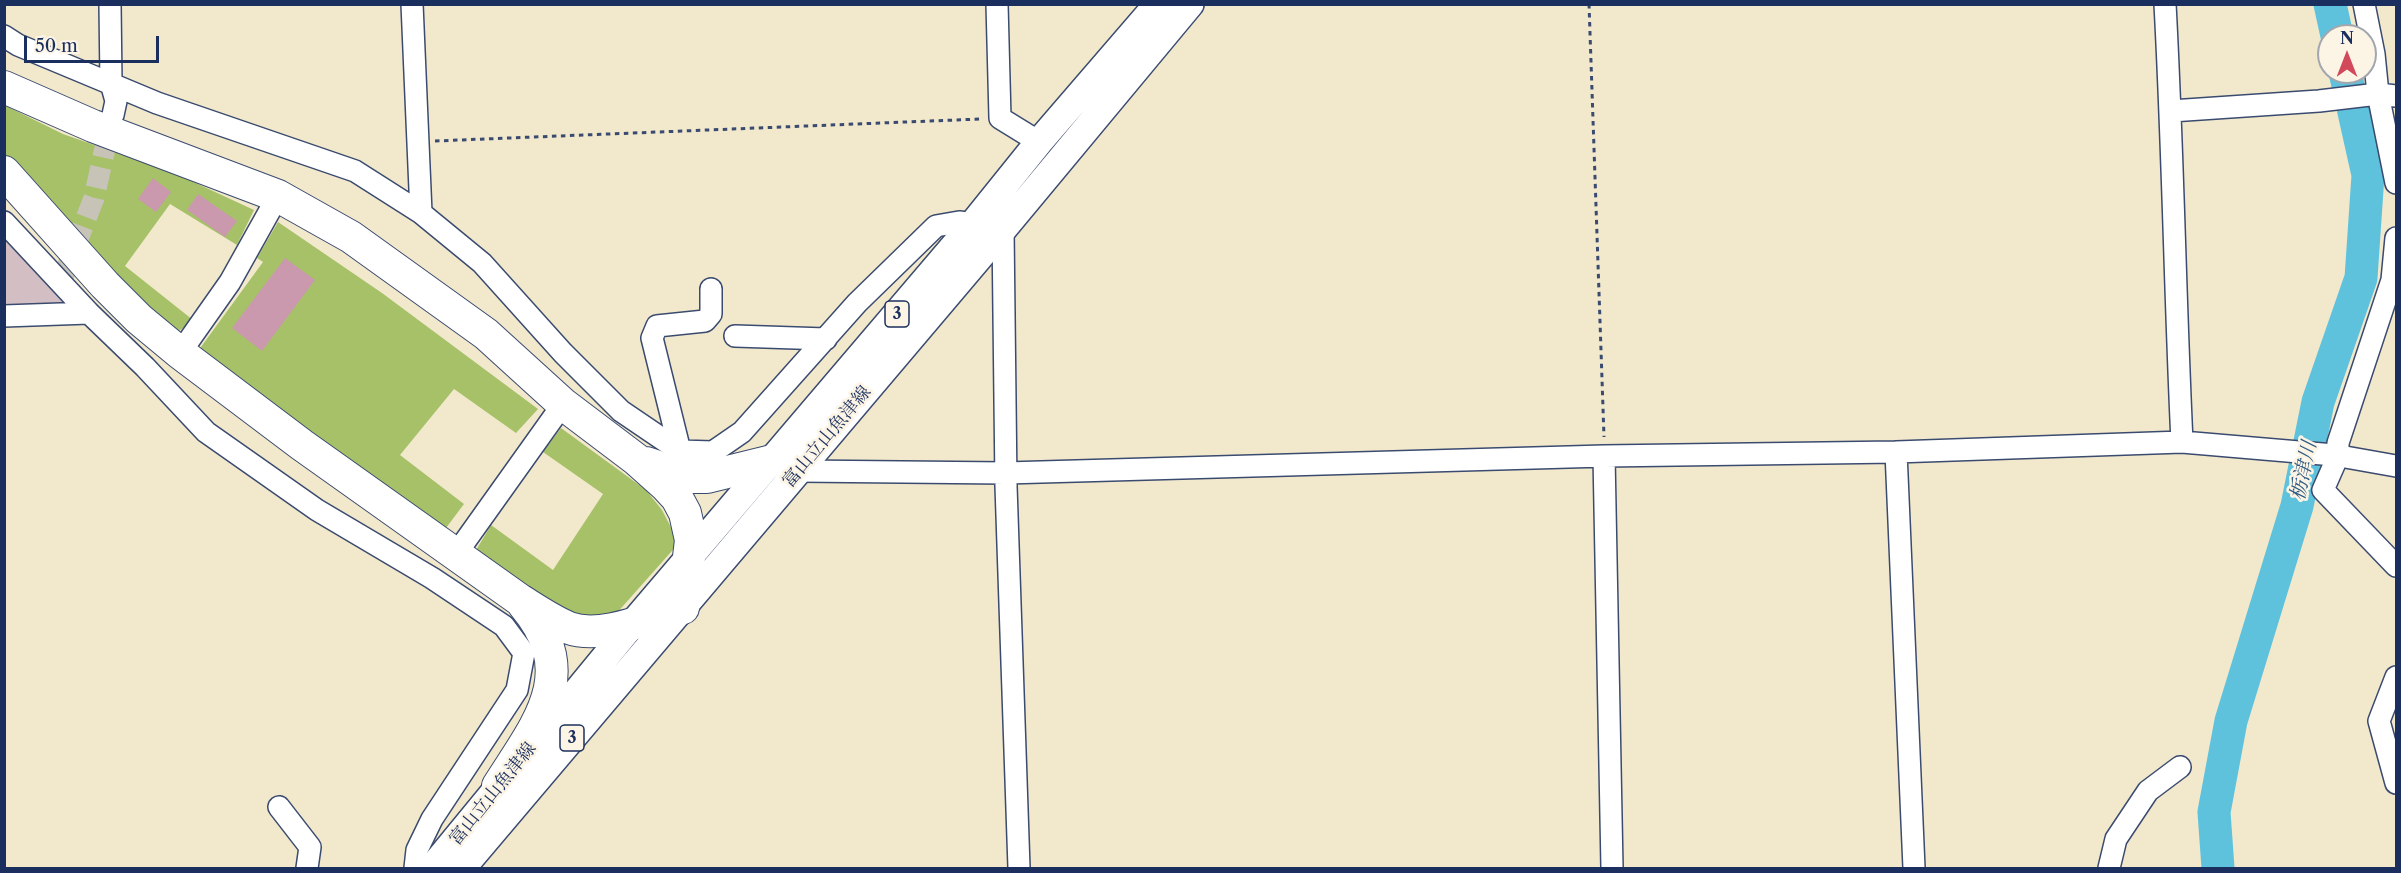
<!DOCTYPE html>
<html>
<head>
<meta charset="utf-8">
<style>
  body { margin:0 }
  #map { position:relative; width:2401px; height:873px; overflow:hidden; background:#f2e9cd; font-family:"Libre Caslon Text",serif }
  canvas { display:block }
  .frame { position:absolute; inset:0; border:6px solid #1b2f5e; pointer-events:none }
  .north { position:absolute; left:2317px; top:24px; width:60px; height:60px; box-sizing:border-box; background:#fcf5e5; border:2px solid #a2a6af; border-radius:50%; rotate:0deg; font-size:16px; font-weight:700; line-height:24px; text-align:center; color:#1b2f5e }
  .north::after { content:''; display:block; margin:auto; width:21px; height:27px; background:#d1495b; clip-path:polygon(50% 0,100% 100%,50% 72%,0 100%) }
  .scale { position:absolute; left:24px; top:36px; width:135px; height:27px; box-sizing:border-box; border:3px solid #1b2f5e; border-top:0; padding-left:8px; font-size:18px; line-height:21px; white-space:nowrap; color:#1b2f5e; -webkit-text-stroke:4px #fcf5e5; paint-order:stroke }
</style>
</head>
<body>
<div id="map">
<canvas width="2401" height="873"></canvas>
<div class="frame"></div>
<div class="north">N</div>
<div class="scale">50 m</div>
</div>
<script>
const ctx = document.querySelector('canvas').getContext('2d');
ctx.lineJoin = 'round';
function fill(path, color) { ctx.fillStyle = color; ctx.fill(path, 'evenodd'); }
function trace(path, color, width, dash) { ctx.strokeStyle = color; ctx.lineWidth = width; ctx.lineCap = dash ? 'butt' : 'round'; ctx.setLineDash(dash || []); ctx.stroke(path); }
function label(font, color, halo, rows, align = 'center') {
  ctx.font = font + ' "Libre Caslon Text","Noto Serif JP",serif'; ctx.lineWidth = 5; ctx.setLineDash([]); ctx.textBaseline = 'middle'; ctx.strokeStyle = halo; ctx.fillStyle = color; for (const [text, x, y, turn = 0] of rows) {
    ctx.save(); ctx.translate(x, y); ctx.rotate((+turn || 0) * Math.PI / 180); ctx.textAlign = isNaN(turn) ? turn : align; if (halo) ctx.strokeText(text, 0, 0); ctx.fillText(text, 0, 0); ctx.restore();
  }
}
const industrial = new Path2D(`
  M5 232 71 308 5 310Z`);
const green = new Path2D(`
  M4 105 63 134 174 173 254 210 237 245 170 204 125 266 193 320 179 331 126 287 5 156Z
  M278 222 382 293 538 409 516 433 454 389 400 455 464 504 446 528 198 351 263 262 257 258Z
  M561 428 646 490 662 510 679 543 615 615 583 625 475 552 491 525 553 570 603 494 543 452Z`);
const river = new Path2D(`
  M2330 4 2337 36
  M2218 868 2214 812 2231 721 2297 506 2318 402 2361 278 2368 175 2345 72`);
const building = new Path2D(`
  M153 178 171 192 156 212 138 199Z
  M198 194 237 221 225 237 187 210Z
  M285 258 315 280 262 351 232 328Z`);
const minorTunnel = new Path2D(`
  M64 275 94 198 111 121`);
const path = new Path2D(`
  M1589 4 1604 437
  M435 141 980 119`);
const minor = new Path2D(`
  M110 4 111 83 116 101 113 115
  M412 4 421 213
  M997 4 1000 118 1039 142
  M2165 4C2173 150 2175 296 2182 442
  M2364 4 2374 54 2378 94 2396 183
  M4 36 18 45 157 103 355 171 421 213 482 263 563 353 621 411 680 451 713 452 742 432 857 303 936 226 959 222 973 224
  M2171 111 2319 101 2378 94 2396 96
  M4 222 89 313 145 367 206 432 317 510 432 578 504 626 524 653 517 690 432 819 417 850 415 868
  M1003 229 1006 486 1019 868
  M2396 238 2392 280 2338 443V456L2323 490 2396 566
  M4 316 89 313
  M735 336 826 339
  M180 353 230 282 278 196
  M680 451 652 338 657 326 705 321 711 314V289
  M1896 452 1914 868
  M1604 456 1612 868
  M798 471 1006 473 1604 456 1896 452 2182 442 2334 455 2396 466
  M456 554 563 404
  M2396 677 2379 721 2396 783
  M279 807 310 847 307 868
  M2109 868 2116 839 2148 791 2180 767`);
const major = new Path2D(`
  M432 868 634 622 973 224 1039 142 1158 4
  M462 868 1003 229 1190 4`);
const highway = new Path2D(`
  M4 87 93 126 278 196 351 237 486 334 563 404 637 460 665 485 677 498 685 513 691 540 683 608C650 617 602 640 569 628 552 621 536 610 520 600L302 445 180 353 139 319 105 285 4 172
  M646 463 688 477H707L772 461
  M498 786C537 724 582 674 524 605`);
const shields = [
  [897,314,24],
  [572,738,24]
];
const shieldNames = [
  ["3",897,314],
  ["3",572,738]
];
const streetNames = [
  ["富山立山魚津線",827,437,-50],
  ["富山立山魚津線",493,794,-51]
];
const waterNames = [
  ["栃津川",2304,471,-78]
];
fill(industrial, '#d2bec3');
fill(green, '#a6c168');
trace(river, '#5fc2dd', 33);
fill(building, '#cb99ae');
trace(minorTunnel, '#c7c4b7', 21, [21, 10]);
trace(minor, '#3b4b6f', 24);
trace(major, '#3b4b6f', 30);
trace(highway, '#3b4b6f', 34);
trace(path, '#3b4b6f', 3, [4.5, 4.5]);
trace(minor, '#fff', 21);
trace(major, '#fff', 27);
trace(highway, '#fff', 32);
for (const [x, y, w] of shields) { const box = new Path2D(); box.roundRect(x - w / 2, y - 13, w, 26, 4.5); ctx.fillStyle = '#fcf5e5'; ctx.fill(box); trace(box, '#1b2f5e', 1.5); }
label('bold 16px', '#1b2f5e', null, shieldNames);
label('18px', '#1b2f5e', '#fcf5e5', streetNames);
label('italic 20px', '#2f5b84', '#fcf5e5', waterNames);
</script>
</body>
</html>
